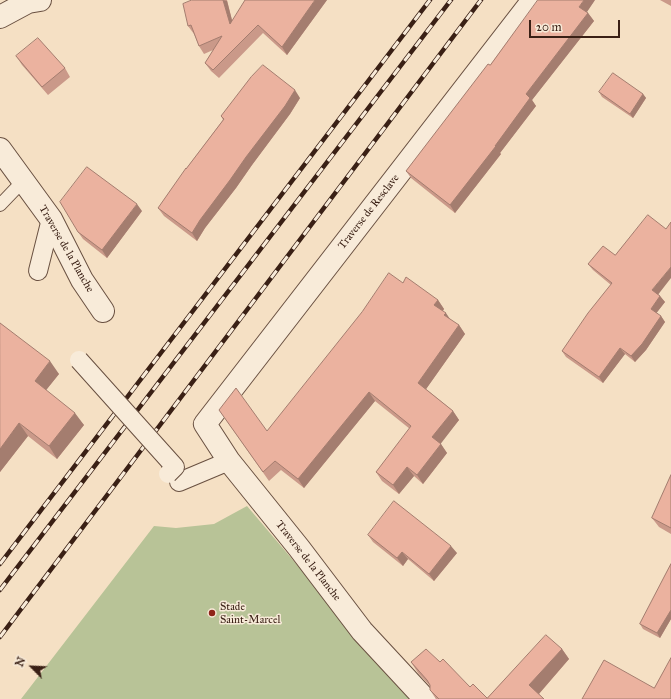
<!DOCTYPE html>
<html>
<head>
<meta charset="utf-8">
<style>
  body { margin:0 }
  #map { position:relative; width:671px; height:699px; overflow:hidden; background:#f5e0c4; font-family:"IM FELL Great Primer",serif }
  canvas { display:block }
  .north { position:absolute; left:12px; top:647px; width:40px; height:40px; -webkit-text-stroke:3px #f8ebd9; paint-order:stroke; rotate:294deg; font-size:11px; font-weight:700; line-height:16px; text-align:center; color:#3a2015 }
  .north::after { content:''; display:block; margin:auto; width:14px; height:18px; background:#3a2015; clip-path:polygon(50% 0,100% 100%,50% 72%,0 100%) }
  .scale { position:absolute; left:529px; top:20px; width:91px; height:18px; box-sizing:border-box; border:2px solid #3a2015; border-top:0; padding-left:5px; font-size:12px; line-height:14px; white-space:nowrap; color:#3a2015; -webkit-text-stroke:3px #f8ebd9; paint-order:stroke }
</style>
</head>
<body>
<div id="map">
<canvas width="671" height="699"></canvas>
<div class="north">N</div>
<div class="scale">20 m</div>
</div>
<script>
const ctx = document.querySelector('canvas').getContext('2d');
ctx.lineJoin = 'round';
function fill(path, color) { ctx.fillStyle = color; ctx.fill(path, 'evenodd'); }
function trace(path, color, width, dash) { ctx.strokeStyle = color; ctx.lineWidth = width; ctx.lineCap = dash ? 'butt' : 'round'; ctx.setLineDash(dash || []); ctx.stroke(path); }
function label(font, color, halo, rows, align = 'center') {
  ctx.font = font + ' "IM FELL Great Primer",serif'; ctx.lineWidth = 3; ctx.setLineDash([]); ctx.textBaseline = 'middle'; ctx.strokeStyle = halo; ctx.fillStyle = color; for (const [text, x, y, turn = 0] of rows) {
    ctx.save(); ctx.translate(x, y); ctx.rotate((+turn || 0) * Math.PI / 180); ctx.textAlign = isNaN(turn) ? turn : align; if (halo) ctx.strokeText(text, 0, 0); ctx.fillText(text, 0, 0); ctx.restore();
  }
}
const green = new Path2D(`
  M247 506 411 699H21L154 526 176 528 214 524Z`);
const service = new Path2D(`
  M0 205 23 181`);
const pedestrian = new Path2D(`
  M38 271 51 219
  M179 482 229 461`);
const minor = new Path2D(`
  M0 17 28 2 40 0
  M0 149 51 219 82 280 103 311
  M425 699 362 631 299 548 229 461 205 424 533 0`);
const rail = new Path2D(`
  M0 564 430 0
  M0 590 451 0
  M0 637 481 0`);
const pedestrianBridge = new Path2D(`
  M79 360 175 467 168 474`);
const wall = new Path2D(`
  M192 0H227L232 20 327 0 287 55 263 33 219 78 211 71 205 63 213 50 204 54 199 46 194 34 188 26Z
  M595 0 586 12 588 13 594 21 532 100 536 106 500 153 501 154 455 213 411 178 406 171 490 65Z
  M660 0H671V6Z
  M16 56 65 68 70 77 48 95 22 65Z
  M599 92 643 94 646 98 633 118 602 97Z
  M300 98 290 114 252 165 236 188 205 228 197 241 164 216 158 208 186 169 223 120 221 116Z
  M142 211 107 258 83 239 78 232Z
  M588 264 658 294 660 296 665 302 656 313 661 316 665 322 646 350 635 362 625 354 603 383 566 357 562 351 611 285 593 270Z
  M403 283 438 300 444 309 443 311 450 320 459 325 465 334 426 389 453 411 459 420 440 443 447 453 423 484 414 476 399 494 382 481 376 472 410 429 375 401 304 488 281 470 269 481 219 410 267 431Z
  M0 323 59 374 46 390 84 425 57 459 28 436 0 472Z
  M671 475V534L659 527 652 518Z
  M368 535 457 553 434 581 408 559 403 566 373 542Z
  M671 564V619L660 638 643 629 640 624Z
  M562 649 569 659 539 694 544 699H436L430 690V686L418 673 411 662H440L470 687 487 698Z`);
const shadedWall = new Path2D(`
  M223 0 227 1 235 32 230 24Z
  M315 0H327L287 55 282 47Z
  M584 0H595L585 15 579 7Z
  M588 13 594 21 532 100 536 106 500 153 501 154 455 213 450 205 495 146 526 94Z
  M295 90 300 98 290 114 252 165 236 188 205 228 197 241 192 233 200 220Z
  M643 94 646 98 633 118 630 114Z
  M137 204 142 211 107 258 102 250Z
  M671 267V278L657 296 652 290Z
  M660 296 665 302 655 315 651 309Z
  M438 300 444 309 440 314 434 305Z
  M446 313 452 322 444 315Z
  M661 316 665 322 646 350 635 362 631 356Z
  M459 325 465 334 424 392 418 383Z
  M620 348 625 354 603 383 599 377Z
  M50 361 59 374 43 394 35 381Z
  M369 392 375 401 304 488 298 479Z
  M453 411 459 420 439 446 432 437Z
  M75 413 84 425 57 459 49 446Z
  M19 423 28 436 0 472V449Z
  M441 444 447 453 423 484 417 475Z
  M407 467 414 476 399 494 393 485Z
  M451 546 457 553 434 581 429 574Z
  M402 552 408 559 403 566 397 558Z
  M671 610V619L660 638 657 633Z
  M562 649 569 659 537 696 529 685Z`);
const building = new Path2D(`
  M192 0H223L230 24 245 0H315L282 47 258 25 213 70 205 63 222 36 199 46 191 25 188 26 183 4Z
  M538 0H584L579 7 588 13 526 94 530 98 495 146H496L450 205 406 171 488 64 490 65Z
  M38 38 65 68 42 87 16 56Z
  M263 65 295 90 285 106 246 157 230 180 200 220 192 233 158 208 186 168V169L224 119 221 116 251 77Z
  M613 73 643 94 630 114 599 92Z
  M87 167 137 204 102 250 78 232 60 202Z
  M648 215 666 229 671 222V267L652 290 660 296 651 309 661 316 642 344 631 356 620 348 599 377 562 351 588 313 612 283 588 264 603 246 615 255Z
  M389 273 403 283 406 277 438 300 434 305 446 313 444 315 459 325 418 383 453 411 432 437 441 444 417 475 407 467 393 485 376 472 411 426 369 392 298 479 275 461 263 472 219 410 236 388 267 431 362 312Z
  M0 323 50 361 35 381 75 413 49 446 19 423 0 449Z
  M671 475V528L652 518Z
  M394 501 451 546 429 574 402 552 397 558 368 535Z
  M671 564V610L657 633 640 624Z
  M546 635 562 649 529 685 544 699H439L430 690V685L427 680 411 662 426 649 440 662 443 659 470 687 473 684 487 698Z
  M671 658V699H582L604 660 654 688Z`);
const markers = [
  [212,613,4,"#8f2418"]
];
const streetNames = [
  ["Traverse de Resclave",369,212,-52],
  ["Traverse de la Planche",66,249,60],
  ["Traverse de la Planche",308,561,52]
];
const poiNames = [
  ["Stade",220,607],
  ["Saint-Marcel",220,620]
];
fill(green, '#b8c397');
trace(service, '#695041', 14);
trace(pedestrian, '#695041', 20);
trace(minor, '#695041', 24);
trace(service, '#f8ebd9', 12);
trace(pedestrian, '#f8ebd9', 18);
trace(minor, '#f8ebd9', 22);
trace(rail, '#3a2015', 4.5);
trace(rail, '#f8ebd9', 3, [9]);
trace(pedestrianBridge, '#695041', 20, []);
trace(pedestrianBridge, '#f8ebd9', 18);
fill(wall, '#ca9989');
fill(shadedWall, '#a47d6f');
fill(building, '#ebb29f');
trace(building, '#a47d6f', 1);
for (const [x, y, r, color] of markers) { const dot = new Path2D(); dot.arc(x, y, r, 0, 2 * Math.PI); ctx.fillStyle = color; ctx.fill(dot); trace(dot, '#f8ebd9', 1.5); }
label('11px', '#3a2015', '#f8ebd9', streetNames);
label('11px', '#3a2015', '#f8ebd9', poiNames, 'left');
</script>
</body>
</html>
